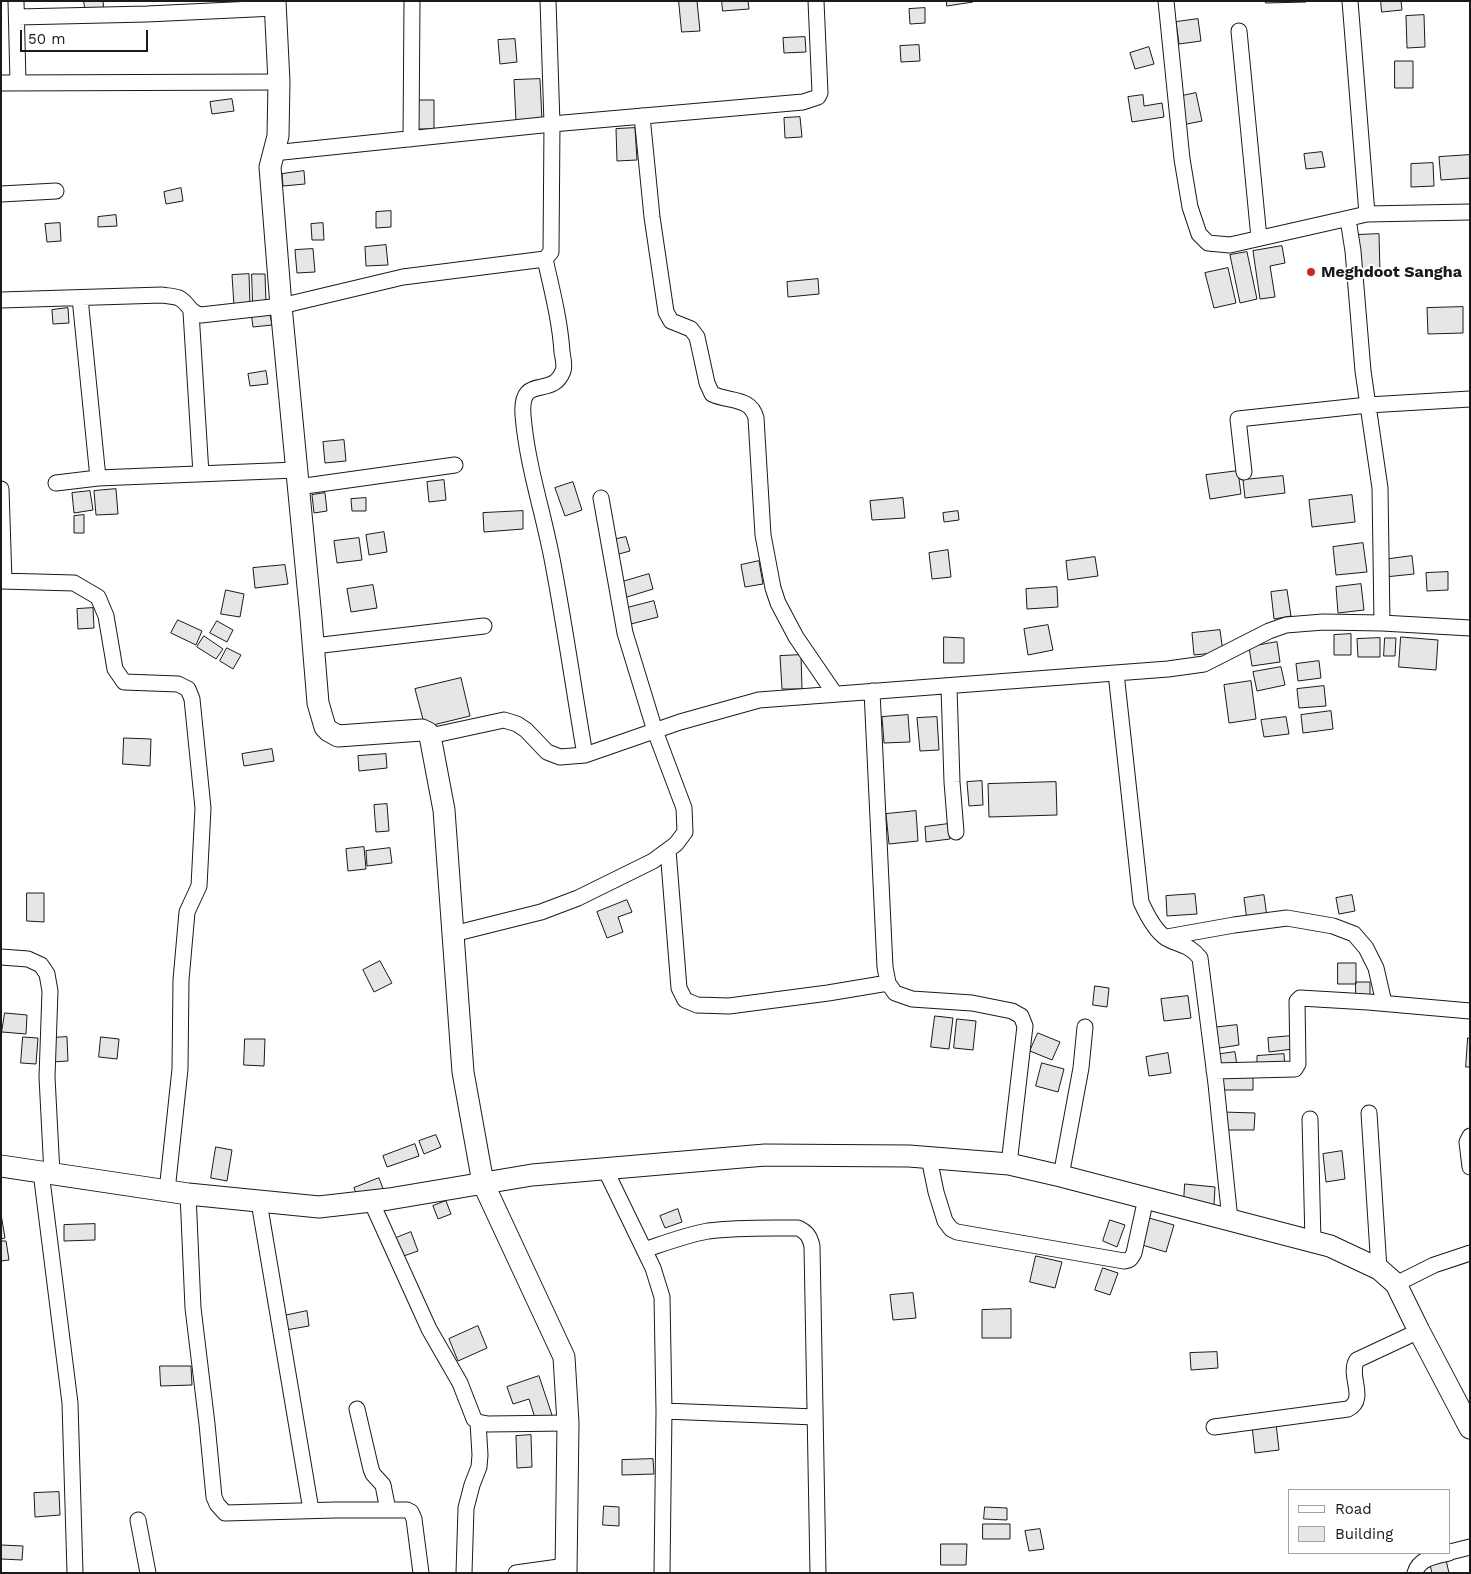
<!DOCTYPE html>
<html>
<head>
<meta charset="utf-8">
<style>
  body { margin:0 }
  #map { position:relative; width:1471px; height:1574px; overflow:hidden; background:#fff; font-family:"Work Sans",sans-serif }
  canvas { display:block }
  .frame { position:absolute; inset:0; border:2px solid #1a1a1a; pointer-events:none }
  .legend { position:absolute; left:1288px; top:1489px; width:162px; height:65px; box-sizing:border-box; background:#fff; border:1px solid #a3a3a3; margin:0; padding:6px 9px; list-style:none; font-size:15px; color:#1a1a1a }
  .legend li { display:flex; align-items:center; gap:10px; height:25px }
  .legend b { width:25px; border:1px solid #a3a3a3 }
  .scale { position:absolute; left:20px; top:30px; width:128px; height:22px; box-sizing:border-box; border:2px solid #1a1a1a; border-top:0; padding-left:6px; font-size:15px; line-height:18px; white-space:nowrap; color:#1a1a1a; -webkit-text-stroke:4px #fff; paint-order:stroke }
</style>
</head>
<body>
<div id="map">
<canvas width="1471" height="1574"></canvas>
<div class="frame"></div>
<ul class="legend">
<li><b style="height:6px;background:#fff"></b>Road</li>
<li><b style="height:14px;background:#e6e6e6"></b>Building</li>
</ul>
<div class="scale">50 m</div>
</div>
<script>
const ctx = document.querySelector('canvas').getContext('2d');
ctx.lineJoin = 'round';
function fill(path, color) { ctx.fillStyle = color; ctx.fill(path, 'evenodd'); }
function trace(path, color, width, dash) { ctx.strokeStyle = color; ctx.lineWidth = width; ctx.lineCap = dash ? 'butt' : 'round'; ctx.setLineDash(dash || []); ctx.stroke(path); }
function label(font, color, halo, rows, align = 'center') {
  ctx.font = font + ' "Work Sans",sans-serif'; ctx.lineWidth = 4; ctx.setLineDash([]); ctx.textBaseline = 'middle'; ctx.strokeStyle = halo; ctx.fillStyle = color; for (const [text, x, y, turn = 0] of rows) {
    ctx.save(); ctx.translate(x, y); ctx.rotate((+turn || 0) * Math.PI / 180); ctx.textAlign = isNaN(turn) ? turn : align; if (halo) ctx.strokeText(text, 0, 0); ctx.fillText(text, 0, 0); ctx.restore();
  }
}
const building = new Path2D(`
  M84 1H103L104 13 86 15Z
  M679 1H697L700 31 682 32Z
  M722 1H748L749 9 723 11Z
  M947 1H973V2L947 6Z
  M1265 1H1306V2L1266 3Z
  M1381 1H1401L1402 10 1382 12Z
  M925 8V23L910 24 909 9Z
  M1424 15 1425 47 1407 48 1406 16Z
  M1198 19 1201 41 1179 44 1176 22Z
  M805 37 806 52 784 53 783 38Z
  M515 39 517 62 500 64 498 40Z
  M919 45 920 61 901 62 900 46Z
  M1149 47 1154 64 1135 69 1130 53Z
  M1395 61H1413V88H1395Z
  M540 79 542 120 516 122 514 80Z
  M1196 93 1202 121 1182 125 1177 97Z
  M1143 95 1144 106 1162 103 1164 117 1132 122 1128 97Z
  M232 99 234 111 212 114 210 102Z
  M414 100H434V129H414Z
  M800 117 802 137 785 138 784 118Z
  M635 128 637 160 617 161 616 129Z
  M1322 152 1325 167 1306 169 1304 154Z
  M1470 155V178L1441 180 1439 157Z
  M1433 163 1434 186 1411 187V164Z
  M304 171 305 184 283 186 282 174Z
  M181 188 183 201 166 204 164 192Z
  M391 211V227L376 228V212Z
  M116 215 117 226 98 227V217Z
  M60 223 61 241 47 242 45 224Z
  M323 223 324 240H312L311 224Z
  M1379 234 1380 272 1358 273 1357 235Z
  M386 245 388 265 366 266 365 247Z
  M1282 246 1285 263 1270 266 1275 297 1260 299 1253 251Z
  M313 249 315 272 297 273 295 250Z
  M1247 252 1257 299 1240 303 1230 255Z
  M1228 268 1236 303 1214 308 1205 273Z
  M249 274 250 305 234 306 232 275Z
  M252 274H265L266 304H253Z
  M818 279 819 294 788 297 787 282Z
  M1463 307V333L1428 334 1427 308Z
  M68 308 69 323 53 324 52 310Z
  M269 309 272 325 253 327 251 312Z
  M266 371 268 384 250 386 248 374Z
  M344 440 346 461 325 463 323 442Z
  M1238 471 1241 494 1210 499 1206 475Z
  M1283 476 1285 493 1245 498 1243 480Z
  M444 480 446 500 429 502 427 482Z
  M573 482 582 510 565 516 555 488Z
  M116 489 118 514 96 515 94 491Z
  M90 491 93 510 74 513 72 493Z
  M325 493 327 511 314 513 312 495Z
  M1352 495 1355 522 1312 527 1309 500Z
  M366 498V511H352L351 499Z
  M903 498 905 518 872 520 870 501Z
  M523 511V529L484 532 483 513Z
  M958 511 959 520 944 522 943 513Z
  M84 515V533H74V516Z
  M384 532 387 552 369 555 366 535Z
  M626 537 630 551 615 555 612 540Z
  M359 538 362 560 337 563 334 541Z
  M1363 543 1367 572 1336 575 1333 547Z
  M948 550 951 577 932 579 929 553Z
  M1412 556 1414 574 1385 577 1382 560Z
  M1095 557 1098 576 1068 580 1066 561Z
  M759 561 763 584 745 587 741 565Z
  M285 565 288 584 255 588 253 568Z
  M1448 572V590L1427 591 1426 573Z
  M649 574 653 589 627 597 622 582Z
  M1361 584 1364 610 1338 613 1336 587Z
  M373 585 377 608 351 612 347 589Z
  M1057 587 1058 607 1027 609 1026 589Z
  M226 590 244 594 240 617 221 614Z
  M1287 590 1291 616 1274 619 1271 592Z
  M654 601 658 617 631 624 627 608Z
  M93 608 94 628 78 629 77 609Z
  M178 620 202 631 196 645 171 633Z
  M217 621 233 630 227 642 210 633Z
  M1048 625 1053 650 1028 655 1024 629Z
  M1220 630 1223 652 1194 655 1192 633Z
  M1351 634V655H1334V635Z
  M204 636 223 649 216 659 197 647Z
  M944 637 964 638V663H944Z
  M1401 637 1438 640 1436 670 1399 667Z
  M1380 638V657H1358L1357 639Z
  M1385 638H1396L1395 656H1384Z
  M1277 642 1280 662 1252 666 1249 647Z
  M227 648 241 655 233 669 220 661Z
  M801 655 802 689H782L780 656Z
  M1319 661 1321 678 1298 681 1296 664Z
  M1281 667 1285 685 1257 691 1253 672Z
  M461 678 470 716 425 727 415 689Z
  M1251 681 1256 719 1229 723 1224 685Z
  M1324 686 1326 706 1299 708 1297 689Z
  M1331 711 1333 729 1303 733 1301 715Z
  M908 715 910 742 884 743 882 717Z
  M937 717 939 750 920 751 917 718Z
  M1286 717 1289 734 1264 737 1261 720Z
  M124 738 151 739 150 766 123 764Z
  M272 749 274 761 244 766 242 754Z
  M386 754 387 768 359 771 358 756Z
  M982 781 983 805 969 806 967 782Z
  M1056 782 1057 815 989 817 988 784Z
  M387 804 389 831 376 832 374 805Z
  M916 811 918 841 889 844 886 814Z
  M948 824 950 839 926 842 925 827Z
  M364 847 366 869 348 871 346 849Z
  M390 848 392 863 367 866 366 851Z
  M27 893H44V922L27 921Z
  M1195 894 1197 914 1167 916 1166 896Z
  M1264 895 1267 917 1247 920 1244 898Z
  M1352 895 1355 911 1339 914 1336 898Z
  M627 900 632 912 618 917 623 932 607 938 597 912Z
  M380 961 392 983 374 992 363 970Z
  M1338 963H1356V984H1338Z
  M1356 982H1370V999H1356Z
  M1095 986 1109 988 1107 1007 1093 1005Z
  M1188 996 1191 1018 1164 1021 1161 999Z
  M5 1013 27 1015 26 1034 2 1032Z
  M935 1016 953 1018 949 1049 931 1047Z
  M957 1019 976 1021 973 1050 954 1048Z
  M1237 1025 1239 1045 1213 1049 1211 1028Z
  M1038 1033 1060 1042 1052 1060 1030 1051Z
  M1292 1036 1293 1049 1269 1052 1268 1038Z
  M23 1037 38 1038 36 1064 21 1063Z
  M67 1037 68 1061 52 1062 51 1038Z
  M101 1037 119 1039 117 1059 99 1057Z
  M1468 1038 1470 1039V1067H1466Z
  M245 1039H265L264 1066 244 1065Z
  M1235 1052 1237 1066 1215 1068 1214 1055Z
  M1168 1053 1171 1073 1149 1076 1146 1057Z
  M1284 1054 1285 1068 1257 1070V1056Z
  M1042 1063 1064 1069 1058 1092 1036 1086Z
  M1219 1077H1253V1090H1219Z
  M1223 1112 1255 1113 1254 1130H1223Z
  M436 1135 441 1147 424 1154 419 1141Z
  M415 1144 419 1156 387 1167 383 1156Z
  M216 1147 232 1150 227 1181 211 1178Z
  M1342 1151 1345 1179 1326 1182 1323 1154Z
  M379 1178 384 1191 359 1201 354 1188Z
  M1185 1184 1215 1187 1214 1205 1184 1202Z
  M446 1201 451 1214 438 1219 433 1206Z
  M678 1209 682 1222 665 1228 660 1216Z
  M1 1214 5 1238 1 1239Z
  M1149 1218 1174 1225 1166 1252 1142 1245Z
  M1110 1220 1125 1225 1117 1247 1103 1241Z
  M95 1224V1240L64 1241V1225Z
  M411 1232 418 1251 398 1258 391 1240Z
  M1 1241H6L9 1260 1 1261Z
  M1036 1256 1062 1262 1055 1288 1030 1282Z
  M1103 1268 1118 1273 1110 1295 1095 1290Z
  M913 1293 916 1318 893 1320 890 1295Z
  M1011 1309V1338H982V1310Z
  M307 1311 309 1326 286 1330 283 1316Z
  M478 1326 487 1348 458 1361 449 1339Z
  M1217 1352 1218 1368 1191 1370 1190 1353Z
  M160 1366H191L192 1385 161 1386Z
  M539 1376 552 1415 536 1421 529 1399 513 1404 507 1387Z
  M1276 1423 1279 1450 1255 1453 1252 1426Z
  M531 1435 532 1467 517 1468 516 1436Z
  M653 1459 654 1474 622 1475V1460Z
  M59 1492 60 1515 35 1517 34 1493Z
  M604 1506 619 1507V1526L603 1525Z
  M985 1507 1007 1508V1520L984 1519Z
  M983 1524H1010V1539H983Z
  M1040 1529 1044 1549 1029 1551 1025 1531Z
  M941 1544H967L966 1565H941Z
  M1 1545 23 1546 22 1560 1 1559Z
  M1446 1560 1449 1573H1432L1430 1565Z`);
const street = new Path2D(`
  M16 1 18 83
  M1166 1 1182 159 1190 207 1199 234 1208 243 1230 245 1367 214 1470 212
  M1350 1 1367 214
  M17 17 147 14 275 8
  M1239 31 1259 238
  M1 83 279 82
  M642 116 652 217 666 312 671 321 691 329 697 337 707 383 712 394C729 402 751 397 756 418L763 535 773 588 778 603 796 637 835 694
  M411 139 412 1
  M273 153 552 124 803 102 818 97 820 93 816 1
  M1 194 56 191
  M1348 219 1353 251 1363 371 1380 488 1382 623
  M545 259C552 290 560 321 562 352 563 358 565 366 563 371 552 400 520 372 523 415 527 466 544 514 553 564 565 627 574 691 585 755
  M80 298 98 478
  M1 300 162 295C167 296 174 296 179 298 189 303 188 312 201 315L281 306 403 277 545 259 551 252 552 124 548 1
  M191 312 201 474
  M1244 472 1238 419 1368 405 1470 399
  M56 483 98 478 296 470
  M298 487 455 465
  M1 489 4 581
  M1 581 74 583 98 597 106 616 115 669 124 682 178 684 188 689 192 699 203 808 199 886 187 912 181 980 180 1069 167 1191
  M314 646 484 626
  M1116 673 1141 902C1146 913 1155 931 1166 938 1180 946 1189 944 1200 958L1216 1084 1230 1220
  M949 687 952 782 956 832
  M872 691 885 967 888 983 895 993 912 999 972 1003 1012 1011 1021 1016 1025 1026 1009 1164
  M430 736 504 720 517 724 526 730 547 752 560 757 585 755 680 722 759 700 1168 669 1204 664 1269 631 1286 625 1323 622 1382 623 1470 628
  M668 850 679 988 685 1000 697 1005 729 1006 828 993 888 983
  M453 934 541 912 578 898 653 861 676 844 685 832 684 808 655 731 625 633 601 498
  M1167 937 1234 925 1287 918 1333 926 1354 934 1366 948 1376 968 1384 1003
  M1 957 28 959 41 965 47 974 50 991 47 1077 52 1174
  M1214 1071 1295 1069 1298 1064 1297 1001 1300 998 1368 1002 1470 1011
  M1369 1113 1379 1269
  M1310 1119 1313 1241
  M1470 1136 1467 1142 1470 1167
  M929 1158 936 1192 945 1221 951 1229 957 1232 1124 1261C1130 1260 1131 1259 1134 1253L1146 1198
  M605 1169 653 1268 662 1297 664 1411 662 1573
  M41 1172 70 1403 75 1573
  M1061 1176 1081 1068 1085 1027
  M188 1194 193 1308 207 1424 214 1497 217 1504 225 1513 335 1510H407L411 1512 414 1519 421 1573
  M371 1201 429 1329 460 1383 474 1419 478 1422 488 1424 568 1423
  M259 1202 311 1510
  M644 1250C665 1243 686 1235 708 1231 738 1227 769 1228 798 1228 807 1232 810 1237 812 1246L818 1573
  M1396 1284 1434 1265 1470 1253
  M357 1409 371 1469 373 1474 383 1485 388 1510
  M664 1411 815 1417
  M1214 1427 1348 1409C1368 1399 1347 1375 1357 1360L1419 1331
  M138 1520 148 1573
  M1450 1552 1470 1547
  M464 1573 466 1508 472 1485 479 1467 480 1455 478 1422
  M516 1573 566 1566
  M1415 1573C1419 1558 1436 1556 1449 1553`);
const secondary = new Path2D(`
  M275 1 279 82 278 136 270 167 281 306 311 618 318 703 325 727 329 731 338 736 422 730 428 733 430 736 444 810 463 1072 483 1183 564 1357 568 1423 566 1573
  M1 1166 188 1194 319 1207 389 1199 532 1175 765 1155 909 1156 1009 1164 1061 1176 1330 1246 1379 1269 1396 1284 1419 1331 1470 1428`);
const markers = [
  [1311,272,5,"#c62828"]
];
const poiNames = [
  ["Meghdoot Sangha",1321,272]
];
fill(building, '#e6e6e6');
trace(building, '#1a1a1a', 1);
trace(street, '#1a1a1a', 17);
trace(secondary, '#1a1a1a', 23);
trace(street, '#fff', 15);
trace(secondary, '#fff', 21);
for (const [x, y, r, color] of markers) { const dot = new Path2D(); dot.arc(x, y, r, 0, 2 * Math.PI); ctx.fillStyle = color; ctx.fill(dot); trace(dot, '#fff', 2); }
label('bold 16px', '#1a1a1a', '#fff', poiNames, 'left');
</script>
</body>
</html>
